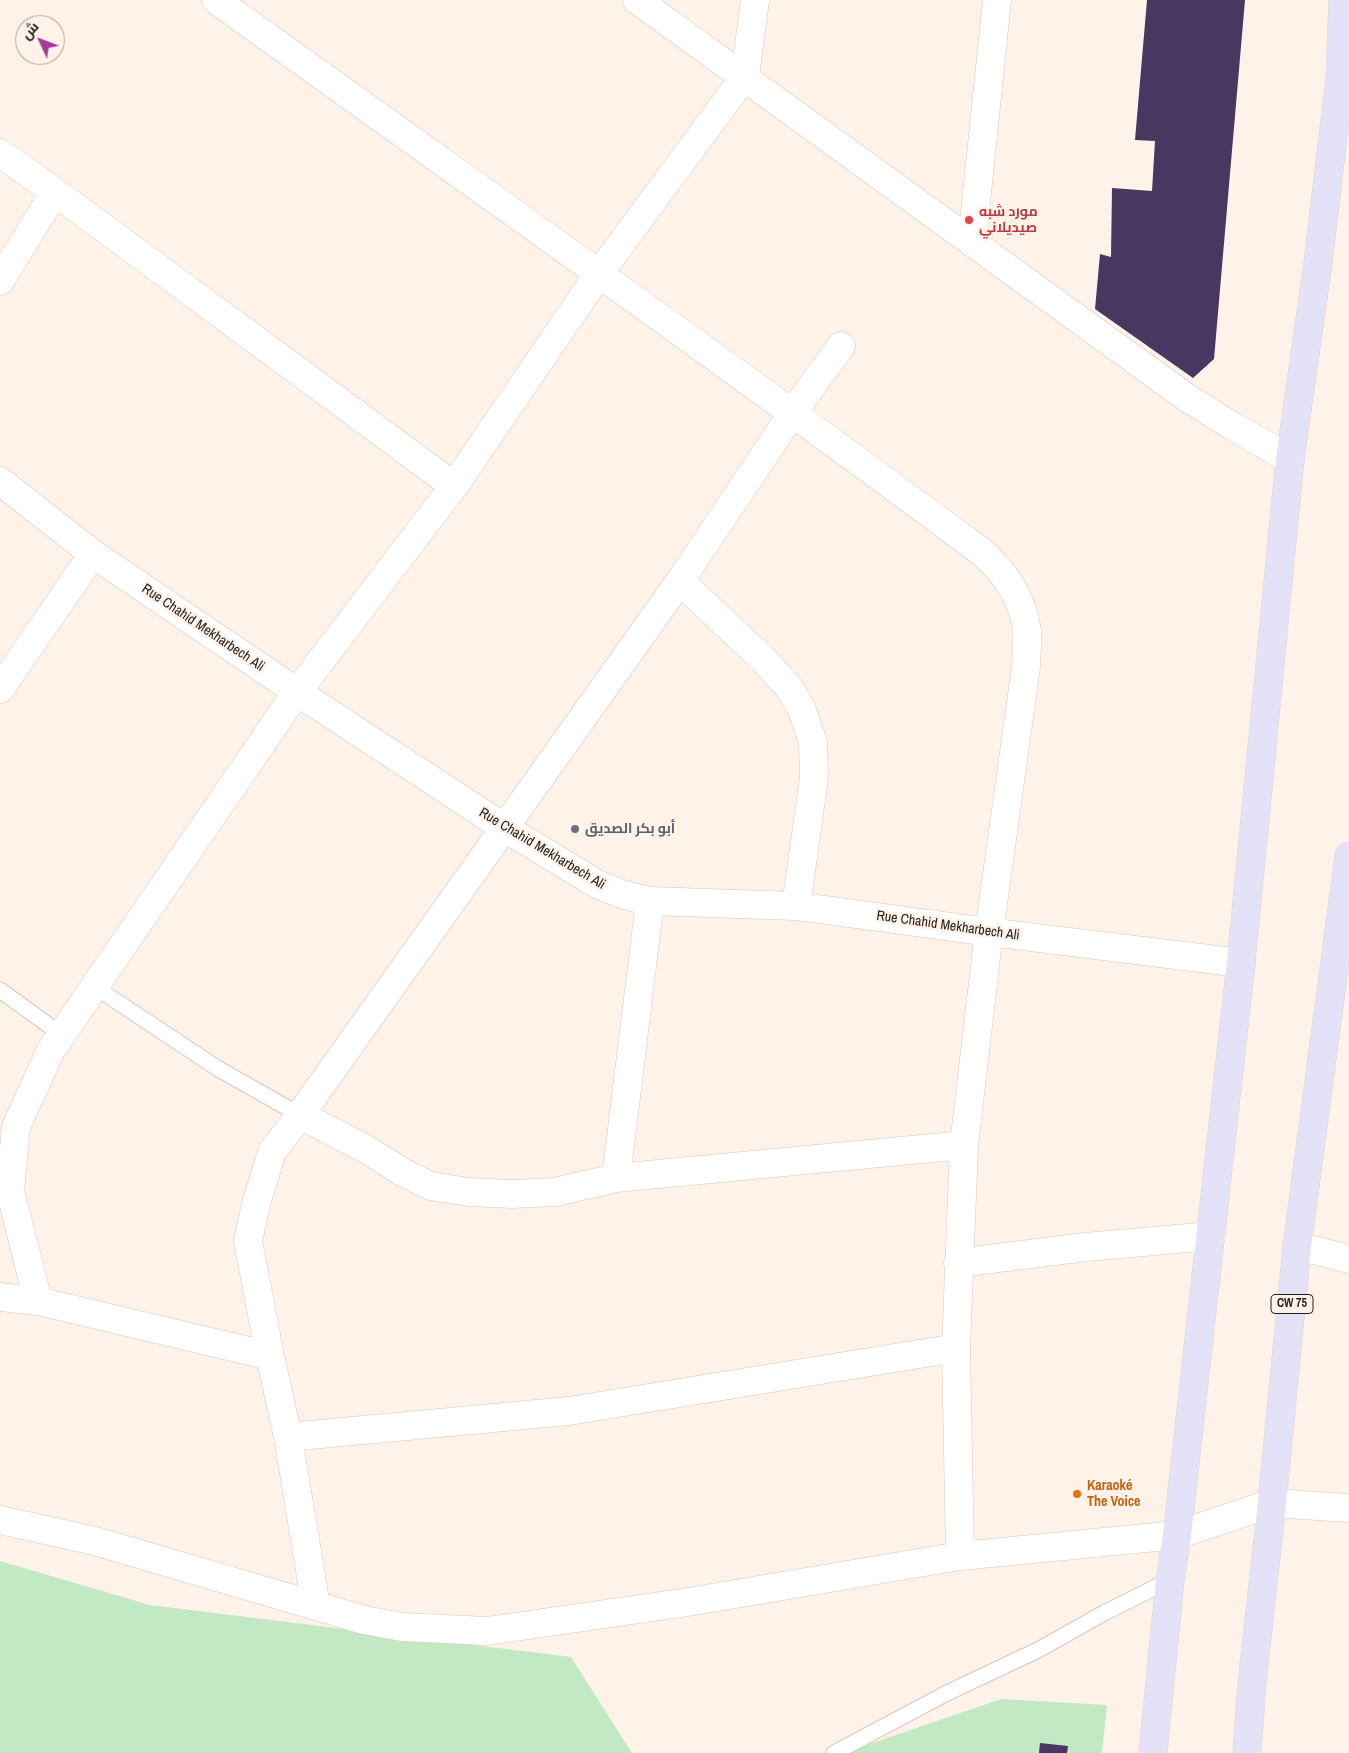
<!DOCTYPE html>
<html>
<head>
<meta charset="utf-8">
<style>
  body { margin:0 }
  #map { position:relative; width:1349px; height:1753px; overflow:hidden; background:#fef2e9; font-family:"Archivo Narrow",Cairo,sans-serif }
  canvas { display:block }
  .north { position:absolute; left:15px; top:15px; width:50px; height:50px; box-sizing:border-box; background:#fef2e9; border:1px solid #a69d96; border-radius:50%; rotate:313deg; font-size:14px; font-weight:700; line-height:20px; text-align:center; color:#221d19 }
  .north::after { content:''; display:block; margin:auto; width:18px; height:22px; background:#a73997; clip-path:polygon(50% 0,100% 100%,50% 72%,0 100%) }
</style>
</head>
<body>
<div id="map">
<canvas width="1349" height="1753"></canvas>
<div class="north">ش</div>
</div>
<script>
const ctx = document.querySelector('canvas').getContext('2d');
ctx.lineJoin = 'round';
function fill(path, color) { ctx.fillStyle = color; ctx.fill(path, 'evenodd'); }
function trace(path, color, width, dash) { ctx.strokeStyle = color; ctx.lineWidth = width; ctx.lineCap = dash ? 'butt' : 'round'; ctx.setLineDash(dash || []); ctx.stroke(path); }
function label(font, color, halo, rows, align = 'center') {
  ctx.font = font + ' "Archivo Narrow",Cairo,sans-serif'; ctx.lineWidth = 5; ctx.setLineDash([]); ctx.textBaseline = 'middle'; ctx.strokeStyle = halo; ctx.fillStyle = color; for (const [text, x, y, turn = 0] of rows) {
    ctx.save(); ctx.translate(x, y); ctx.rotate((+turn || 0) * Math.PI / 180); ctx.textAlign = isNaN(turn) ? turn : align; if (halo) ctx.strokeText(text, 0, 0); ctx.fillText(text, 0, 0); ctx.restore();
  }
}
const green = new Path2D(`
  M0 1561 150 1605 571 1657 632 1753H0Z
  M1001 1699 1107 1705 1102 1753H850L858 1748Z`);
const building = new Path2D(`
  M1147 0H1245L1214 359 1193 378 1095 309 1100 254 1111 257 1112 188 1152 191 1155 141 1135 140Z
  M1040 1743 1068 1746 1067 1753H1039Z`);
const service = new Path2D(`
  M95 987 217 1068 300 1115
  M0 990 62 1035
  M834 1753 947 1693 1038 1650 1104 1613 1170 1580`);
const minor = new Path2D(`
  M216 0C472 184 730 365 983 553 1007 575 1023 598 1027 632 1028 643 1026 656 1026 667L989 932 964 1145 956 1348 960 1556
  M637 0 1186 397 1234 427 1290 459
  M0 153 55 192 454 486
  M972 241 997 0
  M0 281 55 192
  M0 481 93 554 297 692 505 828 597 884 624 895 650 901 796 906 989 932 1241 963
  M680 581 763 659 787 685 801 707 813 742 814 778 796 906
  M0 689 93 554
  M300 1115 364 1148 404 1173 430 1186 469 1192 512 1194 555 1192 616 1178 964 1145
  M616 1178 650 901
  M1297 1246 1349 1259
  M958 1263 1086 1247 1211 1236
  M0 1297 38 1301 270 1356
  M38 1301 10 1190 16 1127 51 1050 297 692 454 486 598 275 745 76 755 0
  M288 1437 569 1411 956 1348
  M0 1520 95 1541 364 1620 402 1627 487 1631 688 1602 960 1556 1177 1535 1272 1503 1349 1508
  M316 1606 288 1437 270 1356 248 1241 256 1204 272 1152 300 1115 680 581 793 412 841 346`);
const primary = new Path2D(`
  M1153 1753 1170 1580 1177 1535 1241 963 1290 459 1318 263 1340 78 1343 0
  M1247 1753 1252 1683 1272 1503 1297 1246 1349 856`);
const markers = [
  [969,220,5,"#e0444e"],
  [575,829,5,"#6b7280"],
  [1077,1494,5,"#e8710a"]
];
const shields = [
  [1292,1304,42]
];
const shieldNames = [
  ["CW 75",1292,1304]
];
const healthNames = [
  ["مورد شبه",979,212],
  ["صيديلاني",979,228]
];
const streetNames = [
  ["Rue Chahid Mekharbech Ali",203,628,34],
  ["Rue Chahid Mekharbech Ali",542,849,31],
  ["Rue Chahid Mekharbech Ali",948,926,8]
];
const worshipNames = [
  ["أبو بكر الصديق",585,829]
];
const foodNames = [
  ["Karaoké",1087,1486],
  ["The Voice",1087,1502]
];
fill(green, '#c3e9c4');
fill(building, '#483761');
trace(service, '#d6c8bd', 17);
trace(minor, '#d6c8bd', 29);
trace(primary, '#d7d6d6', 29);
trace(service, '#fff', 15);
trace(minor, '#fff', 28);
trace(primary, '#e4e2f7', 28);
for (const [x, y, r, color] of markers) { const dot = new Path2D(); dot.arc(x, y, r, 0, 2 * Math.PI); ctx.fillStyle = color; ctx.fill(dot); trace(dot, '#fef2e9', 2); }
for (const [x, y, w] of shields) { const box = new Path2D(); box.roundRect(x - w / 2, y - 9.5, w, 19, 4); ctx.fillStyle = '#fef2e9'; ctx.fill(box); trace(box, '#221d19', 1); }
label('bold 12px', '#221d19', null, shieldNames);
label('bold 14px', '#be3a42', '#fef2e9', healthNames, 'left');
label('14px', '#221d19', '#fef2e9', streetNames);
label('bold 14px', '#5b616d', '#fef2e9', worshipNames, 'left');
label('bold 14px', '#c56008', '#fef2e9', foodNames, 'left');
</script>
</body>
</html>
